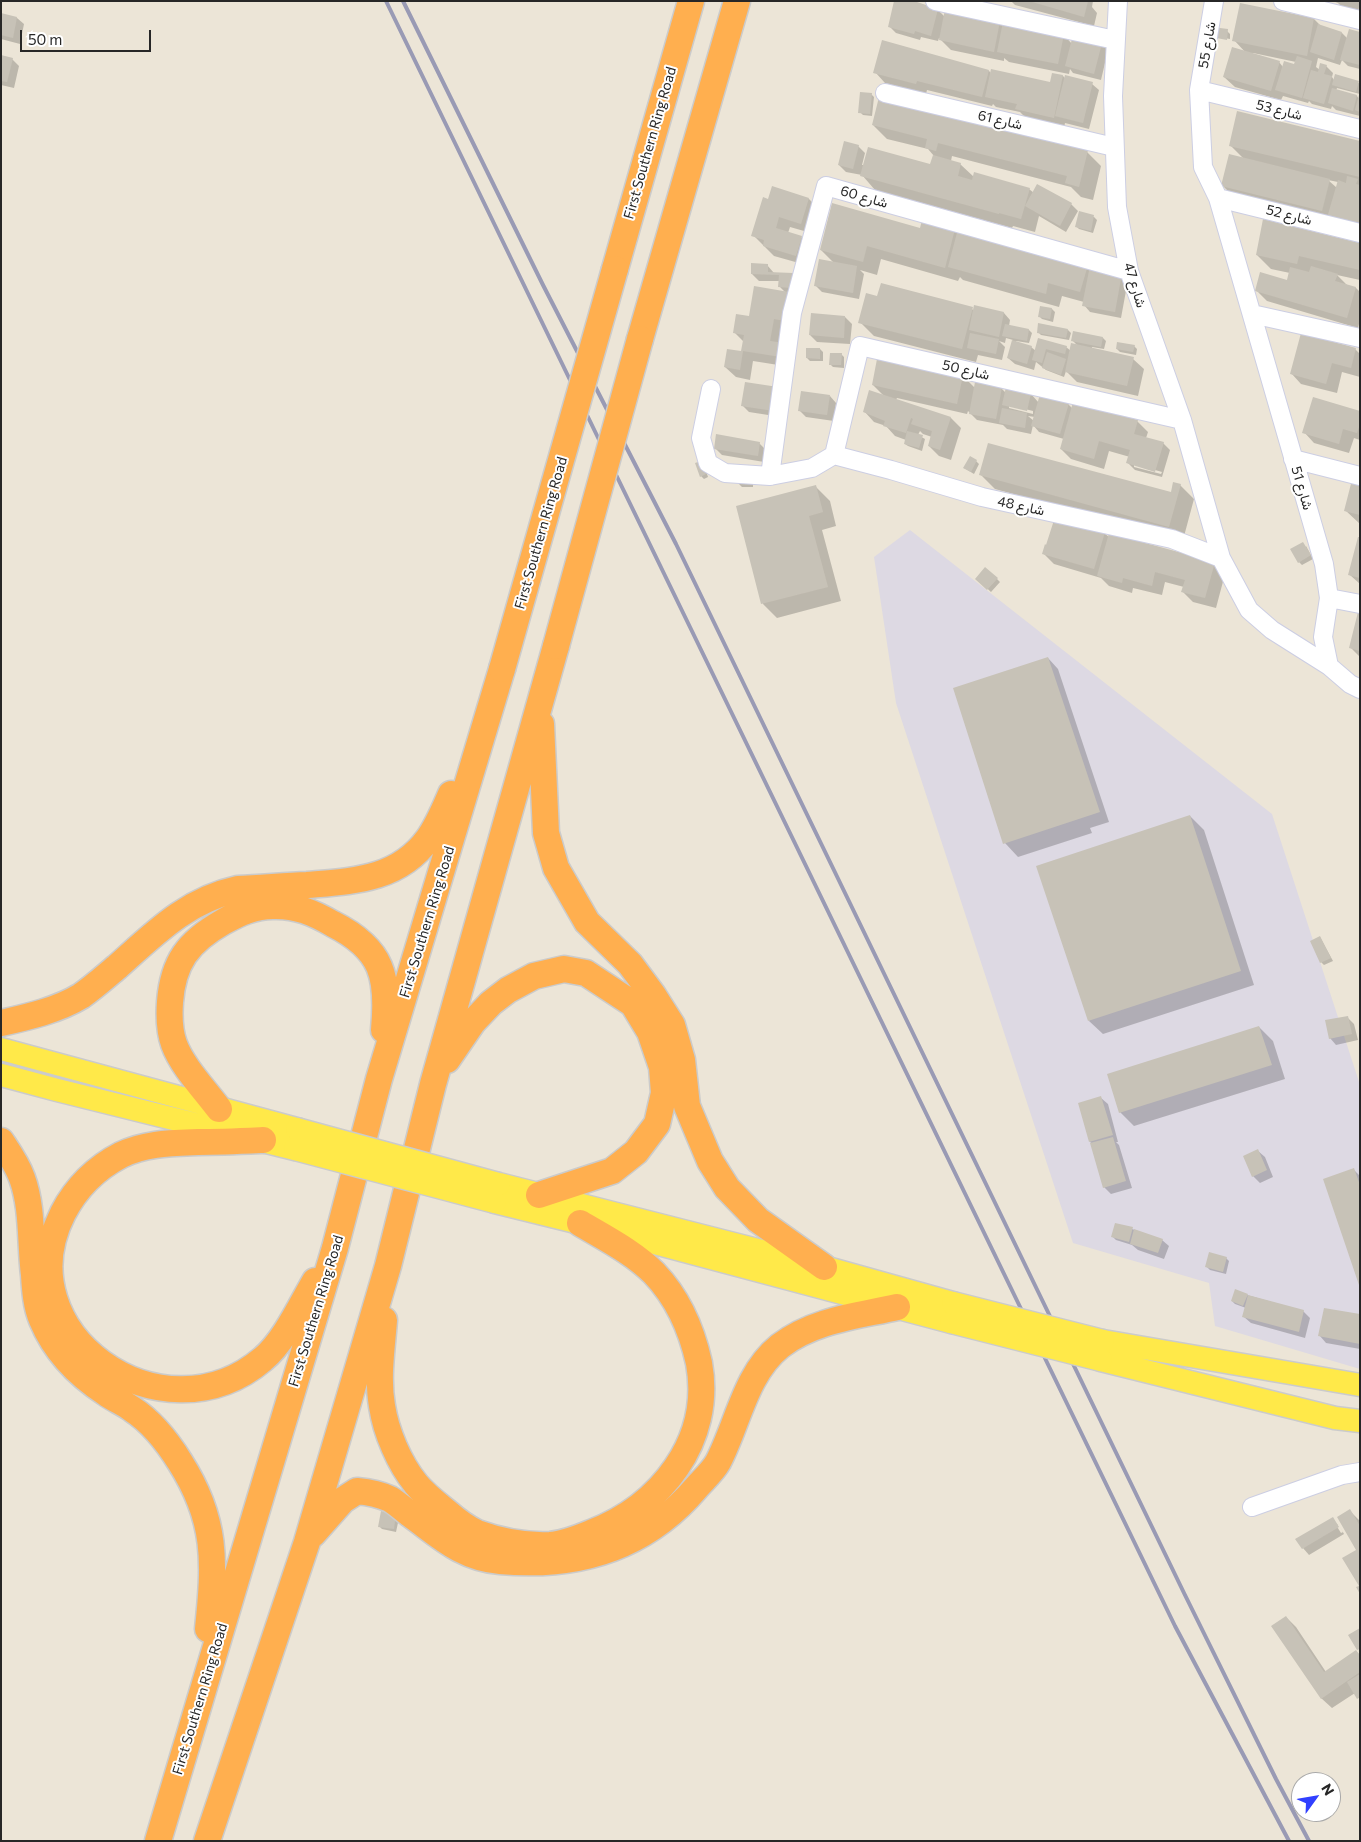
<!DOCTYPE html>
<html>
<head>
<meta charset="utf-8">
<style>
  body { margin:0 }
  #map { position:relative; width:1361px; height:1842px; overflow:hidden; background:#ece5d7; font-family:Commissioner,sans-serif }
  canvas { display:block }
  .frame { position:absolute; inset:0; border:2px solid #272727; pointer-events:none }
  .north { position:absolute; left:1291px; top:1772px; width:50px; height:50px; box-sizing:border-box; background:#fff; border:1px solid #a9a9a9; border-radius:50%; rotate:58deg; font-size:14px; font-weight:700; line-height:20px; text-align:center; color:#272727 }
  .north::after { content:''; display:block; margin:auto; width:18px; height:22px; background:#3140ff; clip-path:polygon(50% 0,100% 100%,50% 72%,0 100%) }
  .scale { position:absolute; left:20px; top:30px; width:131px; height:22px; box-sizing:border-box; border:2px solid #272727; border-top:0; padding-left:6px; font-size:15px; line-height:18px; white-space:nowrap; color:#272727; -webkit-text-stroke:4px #fff; paint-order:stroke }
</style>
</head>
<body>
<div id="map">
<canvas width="1361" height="1842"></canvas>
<div class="frame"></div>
<div class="north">N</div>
<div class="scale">50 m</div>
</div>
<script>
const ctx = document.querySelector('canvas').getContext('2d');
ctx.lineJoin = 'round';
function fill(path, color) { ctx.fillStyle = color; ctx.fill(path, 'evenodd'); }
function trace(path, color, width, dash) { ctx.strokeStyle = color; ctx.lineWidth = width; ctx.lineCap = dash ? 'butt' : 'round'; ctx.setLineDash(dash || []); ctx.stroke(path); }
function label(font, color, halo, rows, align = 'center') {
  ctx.font = font + ' Commissioner,Vazirmatn,sans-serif'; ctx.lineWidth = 4; ctx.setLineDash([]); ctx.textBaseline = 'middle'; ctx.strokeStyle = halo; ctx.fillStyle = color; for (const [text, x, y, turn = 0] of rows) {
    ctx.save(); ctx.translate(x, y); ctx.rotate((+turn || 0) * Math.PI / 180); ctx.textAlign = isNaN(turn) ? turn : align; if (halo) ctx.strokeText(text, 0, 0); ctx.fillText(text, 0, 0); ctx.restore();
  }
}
const industrial = new Path2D(`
  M910 530 1272 814 1360 1085V1369L1215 1326 1209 1283 1073 1243 896 703 874 557Z`);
const shadow = new Path2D(`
  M1011 1H1093L1092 7 1097 13 1094 26 1015 5Z
  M1333 1H1360L1358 14 1345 10 1338 3Z
  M938 10 945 17 999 22 1003 26 1064 35 1072 44H1101L1108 50 1101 80 1073 73 1070 69 1069 74 1009 62 1004 58V61L951 50 939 38 938 41 921 37 920 40 896 33 889 26Z
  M1 14 17 18 24 24 20 44 1 39Z
  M1314 19 1321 26 1342 33 1347 38 1360 33V69L1348 66 1342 60 1340 65 1318 58 1316 67 1320 70 1326 66 1333 73 1332 77 1334 80 1360 83V94L1337 88 1336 91 1357 96 1359 99 1360 97V116L1336 110 1332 106 1331 109 1312 104 1309 101 1308 103 1283 96 1281 100 1235 87 1224 77 1246 53 1234 40ZM1253 53 1296 62 1295 65 1283 67 1279 62 1253 55Z
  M1227 31 1230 34V39L1213 36Z
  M1 56 12 59 19 66 14 88 1 85Z
  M989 71 991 73 1051 83 1053 74 1063 76 1066 79 1092 84 1099 90 1089 129 1065 123 1064 128 1027 119 1020 112 996 107 993 104 992 106 927 90 926 94 885 83 875 72Z
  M871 94 874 97 872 116 863 115 860 112Z
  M873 125 1087 152 1101 166 1093 200 1081 197 1071 187 952 156 951 161 960 164 974 177 1029 189 1034 193 1071 204 1078 211 1066 232 1039 216 1035 232 1013 226 1012 228 875 190 862 175 846 172 839 165 858 146 865 153 862 165H864L931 166 934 156 928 149 887 139Z
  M1360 142V236L1233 196 1223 186 1245 160 1230 145ZM1328 180 1338 182 1337 188Z
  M809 199 819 209 811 233 790 227 788 233 801 237 812 247 806 265 774 256 753 235 769 200Z
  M1080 213 1094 217 1097 220 1093 233 1079 229 1076 226Z
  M921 229 955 230 958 234 1122 274 1128 280 1121 318 1090 312 1084 305V302L1062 296 1059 307 963 280 960 277 958 281 881 259 877 275 860 270 864 274 859 299 822 292 815 285 834 263 821 250Z
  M1360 244V280L1337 275 1347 285 1356 288 1360 292V320L1358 328 1267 301 1256 290 1287 281 1290 273 1271 269 1257 255Z
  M767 265 774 273 792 274 799 281 791 367 753 361 750 380 736 377 725 367 742 353 744 342 735 333 750 318 786 293 780 287V281H759L752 274Z
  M1041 307 1052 309 1055 312 1053 322 1042 319 1039 316Z
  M972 309 974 311 1004 313 1010 320 1009 326 1029 330 1032 333 1029 343 1016 341V343L1031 347 1036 351 1039 339 1066 347 1071 351 1078 346 1073 341 1103 338 1106 341 1104 349 1092 347V349L1133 359 1144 369 1138 396 1077 382 1066 371 1064 377 1046 370 1036 362 1034 370 1015 364 1008 358 1013 340 1006 338 1005 343 999 341 1005 347 1002 360 978 355 976 362 874 336 860 322Z
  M845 317 852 324 850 344 817 342 810 335Z
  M1068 330 1071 333 1069 340 1041 335 1038 332Z
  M1134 346 1137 349 1136 355 1120 352 1117 349Z
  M820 349 823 352V361H810L807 358Z
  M1355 349 1360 354V377L1342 372 1337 393 1301 384 1291 373Z
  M841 354 844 357V368L833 367 830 364Z
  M915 369 963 376 975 388H1001L1006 393 1031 394 1039 403 1068 404 1072 408 1137 421 1148 432 1146 438 1163 443 1170 450 1162 477 1135 470 1128 463 1130 457 1109 451 1104 469 1071 459 1061 449 1064 439 1039 432 1033 425 1031 434 1007 429 1003 425 977 420 968 411 967 414 897 398 896 400 951 418 961 428 951 460 939 456 929 446 932 437 923 434 920 431 918 435 925 439 922 451 908 446 905 444 906 440 895 436 886 426 874 422 864 411 884 396 873 385ZM1009 405 1033 411V414L1009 408ZM1028 416 1035 417 1034 421ZM1134 464 1162 472 1161 474 1134 467Z
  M746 383 781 417 749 412 743 406Z
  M830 396 836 403 834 421 806 417 799 410Z
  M1360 412V440L1354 438 1349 453 1314 443 1304 432Z
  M759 443 766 450 764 462 722 455 715 448Z
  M976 461 979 464 974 474 964 468Z
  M704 465 708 477 704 479 701 476Z
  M981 475 1171 494 1180 485 1194 499 1183 540 995 489Z
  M739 477 753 480V487H742L739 484Z
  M1360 479V524L1345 510Z
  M816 487 830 501 836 526 822 530 841 601 777 618 763 604 738 507Z
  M1104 533 1109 537 1214 564 1225 574 1216 608 1193 602 1183 592 1184 587 1165 582 1162 595 1133 588 1132 593 1109 586 1101 578 1054 564 1043 553Z
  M1360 538V584L1350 575Z
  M1306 546 1313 559 1302 565 1299 562Z
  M977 579H997L1000 582 991 592Z
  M1360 611V657L1350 647Z
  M1048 658 1058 669 1109 822 1090 828 1092 833 1018 857 1005 843Z
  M1190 816 1204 830 1254 985 1103 1034 1089 1021Z
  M1320 937 1333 961 1324 965 1321 962Z
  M1347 1017 1354 1024 1358 1040 1336 1045 1330 1038Z
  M1259 1027 1273 1041 1285 1079 1134 1126 1120 1112Z
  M1101 1098 1108 1104 1118 1142H1116L1119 1145 1132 1188 1111 1194 1104 1187 1093 1144 1090 1142Z
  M1258 1151 1265 1157 1273 1177 1260 1183 1253 1176Z
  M1354 1170 1360 1176V1282L1324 1180Z
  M1132 1229 1162 1240 1169 1246 1164 1259 1138 1250 1132 1245 1116 1240 1113 1237Z
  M1226 1258 1229 1261 1226 1274 1210 1270 1207 1267Z
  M1247 1295 1303 1311 1310 1318 1305 1338 1251 1323 1244 1317 1246 1308 1235 1304 1232 1301Z
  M1360 1316V1349L1326 1343 1320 1336Z
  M1350 1511 1360 1521V1585L1358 1550Z
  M399 1518 396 1532 382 1529 379 1526Z
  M1332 1519 1338 1525H1336L1341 1533 1343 1532 1339 1525 1344 1534 1309 1555 1303 1548Z
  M1286 1617 1296 1627 1326 1672 1356 1651 1360 1655V1700L1355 1693 1332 1708 1321 1698Z`);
const building = new Path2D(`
  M894 1H914L938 9 931 36 915 31 914 34 888 27Z
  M1029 1H1088L1084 17Z
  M1240 3 1314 18 1307 56 1232 41Z
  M945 9 1000 21 994 52 939 40Z
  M1 13 17 17 13 38 1 35Z
  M1003 22 1064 34 1058 64 997 52Z
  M1318 24 1342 32 1334 60 1310 52Z
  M1212 27 1228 29 1227 40 1211 37Z
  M1349 29 1360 32V65L1340 60Z
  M1073 35 1102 43 1094 74 1065 66Z
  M882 40 989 70 982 97 917 81 916 84 873 73Z
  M1232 47 1280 61 1271 91 1223 77Z
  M1 55 13 58 7 82 1 81Z
  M1297 56 1312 61 1302 98 1275 90 1284 61 1294 64Z
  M1320 63 1327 65 1324 74 1332 76 1324 104 1303 98 1311 70 1318 72Z
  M991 69 1050 82 1052 73 1063 75 1054 118 1015 109 1017 104 985 97Z
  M1335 74 1359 81 1356 92 1332 85Z
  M1065 75 1093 82 1083 123 1055 116Z
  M1332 88 1357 95 1353 111 1328 103Z
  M860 92 872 93 870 114 858 113Z
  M1359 95H1360V112L1355 110Z
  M879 97 1088 150 1079 187 1065 183 1067 176 938 143 936 151 925 148 927 139 872 125Z
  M1237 111 1360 141V177L1229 146Z
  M844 141 859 145 853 169 838 165Z
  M868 147 930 164 933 155 961 163 958 176 972 180 974 172 1030 188 1021 219 999 213V214L860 176Z
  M1229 154 1330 179 1322 211 1221 186Z
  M1347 176 1358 179 1356 184 1360 185V227L1327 218 1338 180 1346 183Z
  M1037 184 1072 203 1060 226 1025 206Z
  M772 186 809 198 801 224 779 217 776 228 802 236 796 256 763 246 764 240 751 236 763 197 768 199Z
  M832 203 920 228 922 220 955 229 945 268 867 246 863 262 820 250Z
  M1079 211 1094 215 1091 231 1075 227Z
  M1263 219 1360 243V270L1299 256 1297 264 1256 255Z
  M958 229 1088 265 1080 292 1048 283 1046 294 948 267Z
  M819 259 857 266 853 293 814 286Z
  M751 263 768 264V272L793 273 792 288 778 287 779 275 751 274Z
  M1090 266 1122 273 1115 312 1082 306Z
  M1311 266 1338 274 1335 281 1356 287 1347 318 1255 291 1260 272 1287 280 1290 267 1309 272Z
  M881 283 973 307 962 349 858 323 866 293 877 296Z
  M754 286 789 292 785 321 774 319 770 341 784 343 781 357 743 351 740 370 724 367 727 349 741 351 744 335 733 333 736 314 749 316Z
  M974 305 1004 312 999 337 969 330Z
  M1040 306 1052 308 1050 319 1038 317Z
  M811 313 845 316 844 338 809 335Z
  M1038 323 1068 329 1066 338 1037 333Z
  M1005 324 1029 329 1027 341 1002 336Z
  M1073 331 1103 337 1101 347 1071 341Z
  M970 333 999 339 996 354 967 348Z
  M1301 333 1356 348 1351 368 1332 363 1326 384 1290 374Z
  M1038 338 1067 346 1065 354 1046 349 1042 363 1032 360Z
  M1012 340 1032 346 1027 364 1007 358Z
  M1117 342 1135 345 1133 352 1116 349Z
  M1071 343 1134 357 1127 386 1065 372Z
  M806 348H820V359L806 358Z
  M1047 352 1066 359 1061 375 1042 368Z
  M830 353H842L841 365H829Z
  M877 359 914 368 915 364 963 375 957 404 872 385Z
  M745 382 778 387 774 411 741 406Z
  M975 382 1002 387 996 419 969 414Z
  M1006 387 1031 393 1027 411 1002 405Z
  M869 390 951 417 940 450 928 446 932 431 911 424 913 419 911 418 906 433 883 426 885 421 863 412Z
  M801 391 830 395 827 415 798 411Z
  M1040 394 1069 403 1060 434 1031 426Z
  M1313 397 1360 411V424L1357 433 1343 429 1339 444 1302 433Z
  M1073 402 1138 420 1134 434 1164 442 1155 472 1126 463 1130 450 1099 441 1094 459 1060 449Z
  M1002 408 1027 413 1025 428 999 423Z
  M907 431 923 435 919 448 904 444Z
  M716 434 760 442 758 456 714 449Z
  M988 443 1171 492 1173 482 1181 484 1169 527 979 475Z
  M970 456 977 460 971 472 963 468Z
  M701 461 706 474 700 477 695 463Z
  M1353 476 1360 477V515L1344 511Z
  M816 485 823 512 809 516 828 587 761 604 736 506Z
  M1055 517 1105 532 1094 569 1042 554 1045 544 1046 545Z
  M1109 533 1215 562 1205 598 1181 592 1185 580 1155 572 1152 586 1123 578 1122 583 1097 576Z
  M1358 537H1360V578L1348 575Z
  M1303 542 1311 555 1298 563 1290 549Z
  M985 567 998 578 987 590 975 579Z
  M1359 608H1360V651L1349 648Z
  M1048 657 1100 812 1003 844 953 688Z
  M1190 815 1241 971 1088 1021 1036 866Z
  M1320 936 1331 958 1320 963 1310 941Z
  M1348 1016 1352 1034 1329 1039 1325 1020Z
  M1259 1026 1272 1065 1119 1113 1107 1074Z
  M1101 1096 1113 1135 1089 1142 1078 1103Z
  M1113 1137 1126 1181 1103 1188 1090 1143Z
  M1258 1149 1267 1170 1252 1177 1243 1156Z
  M1354 1168 1360 1185 1359 1285 1323 1179Z
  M1115 1223 1133 1227 1129 1242 1111 1237Z
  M1134 1229 1163 1239 1158 1253 1130 1244Z
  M1209 1252 1227 1257 1223 1272 1205 1267Z
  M1235 1289 1248 1294 1243 1306 1231 1301Z
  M1248 1295 1304 1310 1299 1332 1242 1317Z
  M1324 1308 1360 1314V1344L1318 1336Z
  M1350 1509 1360 1526V1594L1356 1587 1359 1586 1342 1558 1356 1550 1337 1517Z
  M381 1511 396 1513 394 1529 378 1527Z
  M1333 1517 1339 1527 1302 1549 1295 1539Z
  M1286 1616 1324 1672 1356 1650 1360 1656V1672L1321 1699 1271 1626Z
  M1360 1628V1649L1357 1650 1348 1635Z
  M1360 1674V1697L1357 1699 1347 1682Z`);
const minor = new Path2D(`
  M935 1 1115 40
  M1118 1 1113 96 1117 207 1129 271 1182 420 1221 558
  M1214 1 1199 90 1203 167 1218 198 1324 564 1329 598 1323 637 1329 666
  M1283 1 1360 20
  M1199 90 1360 129
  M885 93 1114 147
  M1218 198 1360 233
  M1252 314 1360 338
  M711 389 701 438 708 463 725 473 770 476 812 468 834 455 891 470 982 497 1172 539 1221 558 1249 610 1272 630 1329 666 1350 684 1360 689
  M834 455 860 346 1182 420
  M1293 459 1360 476
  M770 476 792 313 826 186 1129 271
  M1329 598 1360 604
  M1252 1507 1342 1475 1360 1472`);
const major = new Path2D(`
  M1 1049 297 1129
  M1 1075 57 1090 295 1149
  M499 1184 824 1267 953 1303
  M495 1202 580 1223 951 1322
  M1103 1341 1360 1385
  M1101 1360 1335 1418 1360 1421`);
const highway = new Path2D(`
  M615 269 691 1
  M640 339 737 1
  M541 724 546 833 556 868 587 922 630 964 653 995 672 1025 682 1060 687 1106 710 1161 727 1188 758 1220 824 1267
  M1 1023C28 1017 58 1010 81 996 94 987 105 977 117 967 155 933 187 900 238 889 261 888 284 886 307 885 353 881 398 880 428 839 438 825 444 810 451 794
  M447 1060 473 1022 491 1003 508 990 534 976 564 969 586 973 633 1004 650 1032 662 1067 664 1093 657 1124 636 1152 612 1171 539 1195
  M219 1109C204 1089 182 1066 174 1044 169 1030 169 1016 170 1002 173 962 188 942 223 922 239 913 254 906 273 906 296 905 314 913 333 924 383 949 389 977 384 1030
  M263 1140C241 1141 220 1142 198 1142 172 1143 145 1143 121 1155 96 1168 76 1188 63 1213 2 1333 162 1445 263 1359 284 1342 301 1305 315 1281
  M1 1141C9 1153 17 1164 22 1178 33 1208 30 1243 34 1275 35 1290 36 1306 42 1320 55 1351 78 1375 106 1393 114 1399 124 1403 132 1409 152 1422 167 1441 180 1462 217 1520 215 1562 208 1629
  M384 1320C382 1348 377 1377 382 1406 386 1432 399 1463 416 1484 425 1495 437 1504 448 1513 456 1520 467 1528 477 1533 499 1541 526 1546 550 1545 563 1544 579 1538 591 1533 661 1506 713 1441 699 1363 692 1331 678 1298 654 1273 633 1252 605 1238 580 1223
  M313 1534 343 1500 357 1491C368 1492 379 1494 390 1499 397 1503 404 1510 411 1515 440 1536 462 1558 500 1561 577 1568 645 1548 696 1488 703 1480 713 1471 718 1462 738 1424 745 1374 780 1346 814 1320 857 1316 897 1307
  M158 1841 335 1248 379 1079 502 669
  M207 1841 307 1542 388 1266 433 1084 556 646`);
const rail = new Path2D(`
  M386 1 1175 1626 1289 1841
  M403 1 543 285 676 544 1184 1593 1276 1779 1309 1841`);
const majorBridge = new Path2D(`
  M297 1129 499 1184
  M295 1149 495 1202
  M953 1303 1103 1341
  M951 1322 1101 1360`);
const highwayBridge = new Path2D(`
  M556 646 640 339
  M502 669 615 269`);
const streetNames = [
  ["شارع 55",1207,45,-80],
  ["شارع 53",1279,110,14],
  ["شارع 61",1000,120,13],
  ["First Southern Ring Road",650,143,-74],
  ["شارع 60",864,197,16],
  ["شارع 52",1289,215,14],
  ["شارع 47",1135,285,73],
  ["شارع 50",966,370,13],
  ["شارع 51",1302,488,74],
  ["شارع 48",1021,506,12],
  ["First Southern Ring Road",541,533,-74],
  ["First Southern Ring Road",427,922,-73],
  ["First Southern Ring Road",316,1311,-73],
  ["First Southern Ring Road",200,1699,-73]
];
fill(industrial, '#ddd9e3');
fill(shadow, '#0003');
fill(building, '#c7c2b7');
trace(minor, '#cccee3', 20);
trace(major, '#cbcbcb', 25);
trace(highway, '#cbcbcb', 29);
trace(minor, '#fff', 18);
trace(major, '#ffe949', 22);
trace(highway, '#ffaf4f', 26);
trace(rail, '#999ab4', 4);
trace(majorBridge, '#cbcbcb', 25, []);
trace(highwayBridge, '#cbcbcb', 29, []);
trace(majorBridge, '#ffe949', 22);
trace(highwayBridge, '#ffaf4f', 26);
label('14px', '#272727', '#fff', streetNames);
</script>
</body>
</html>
